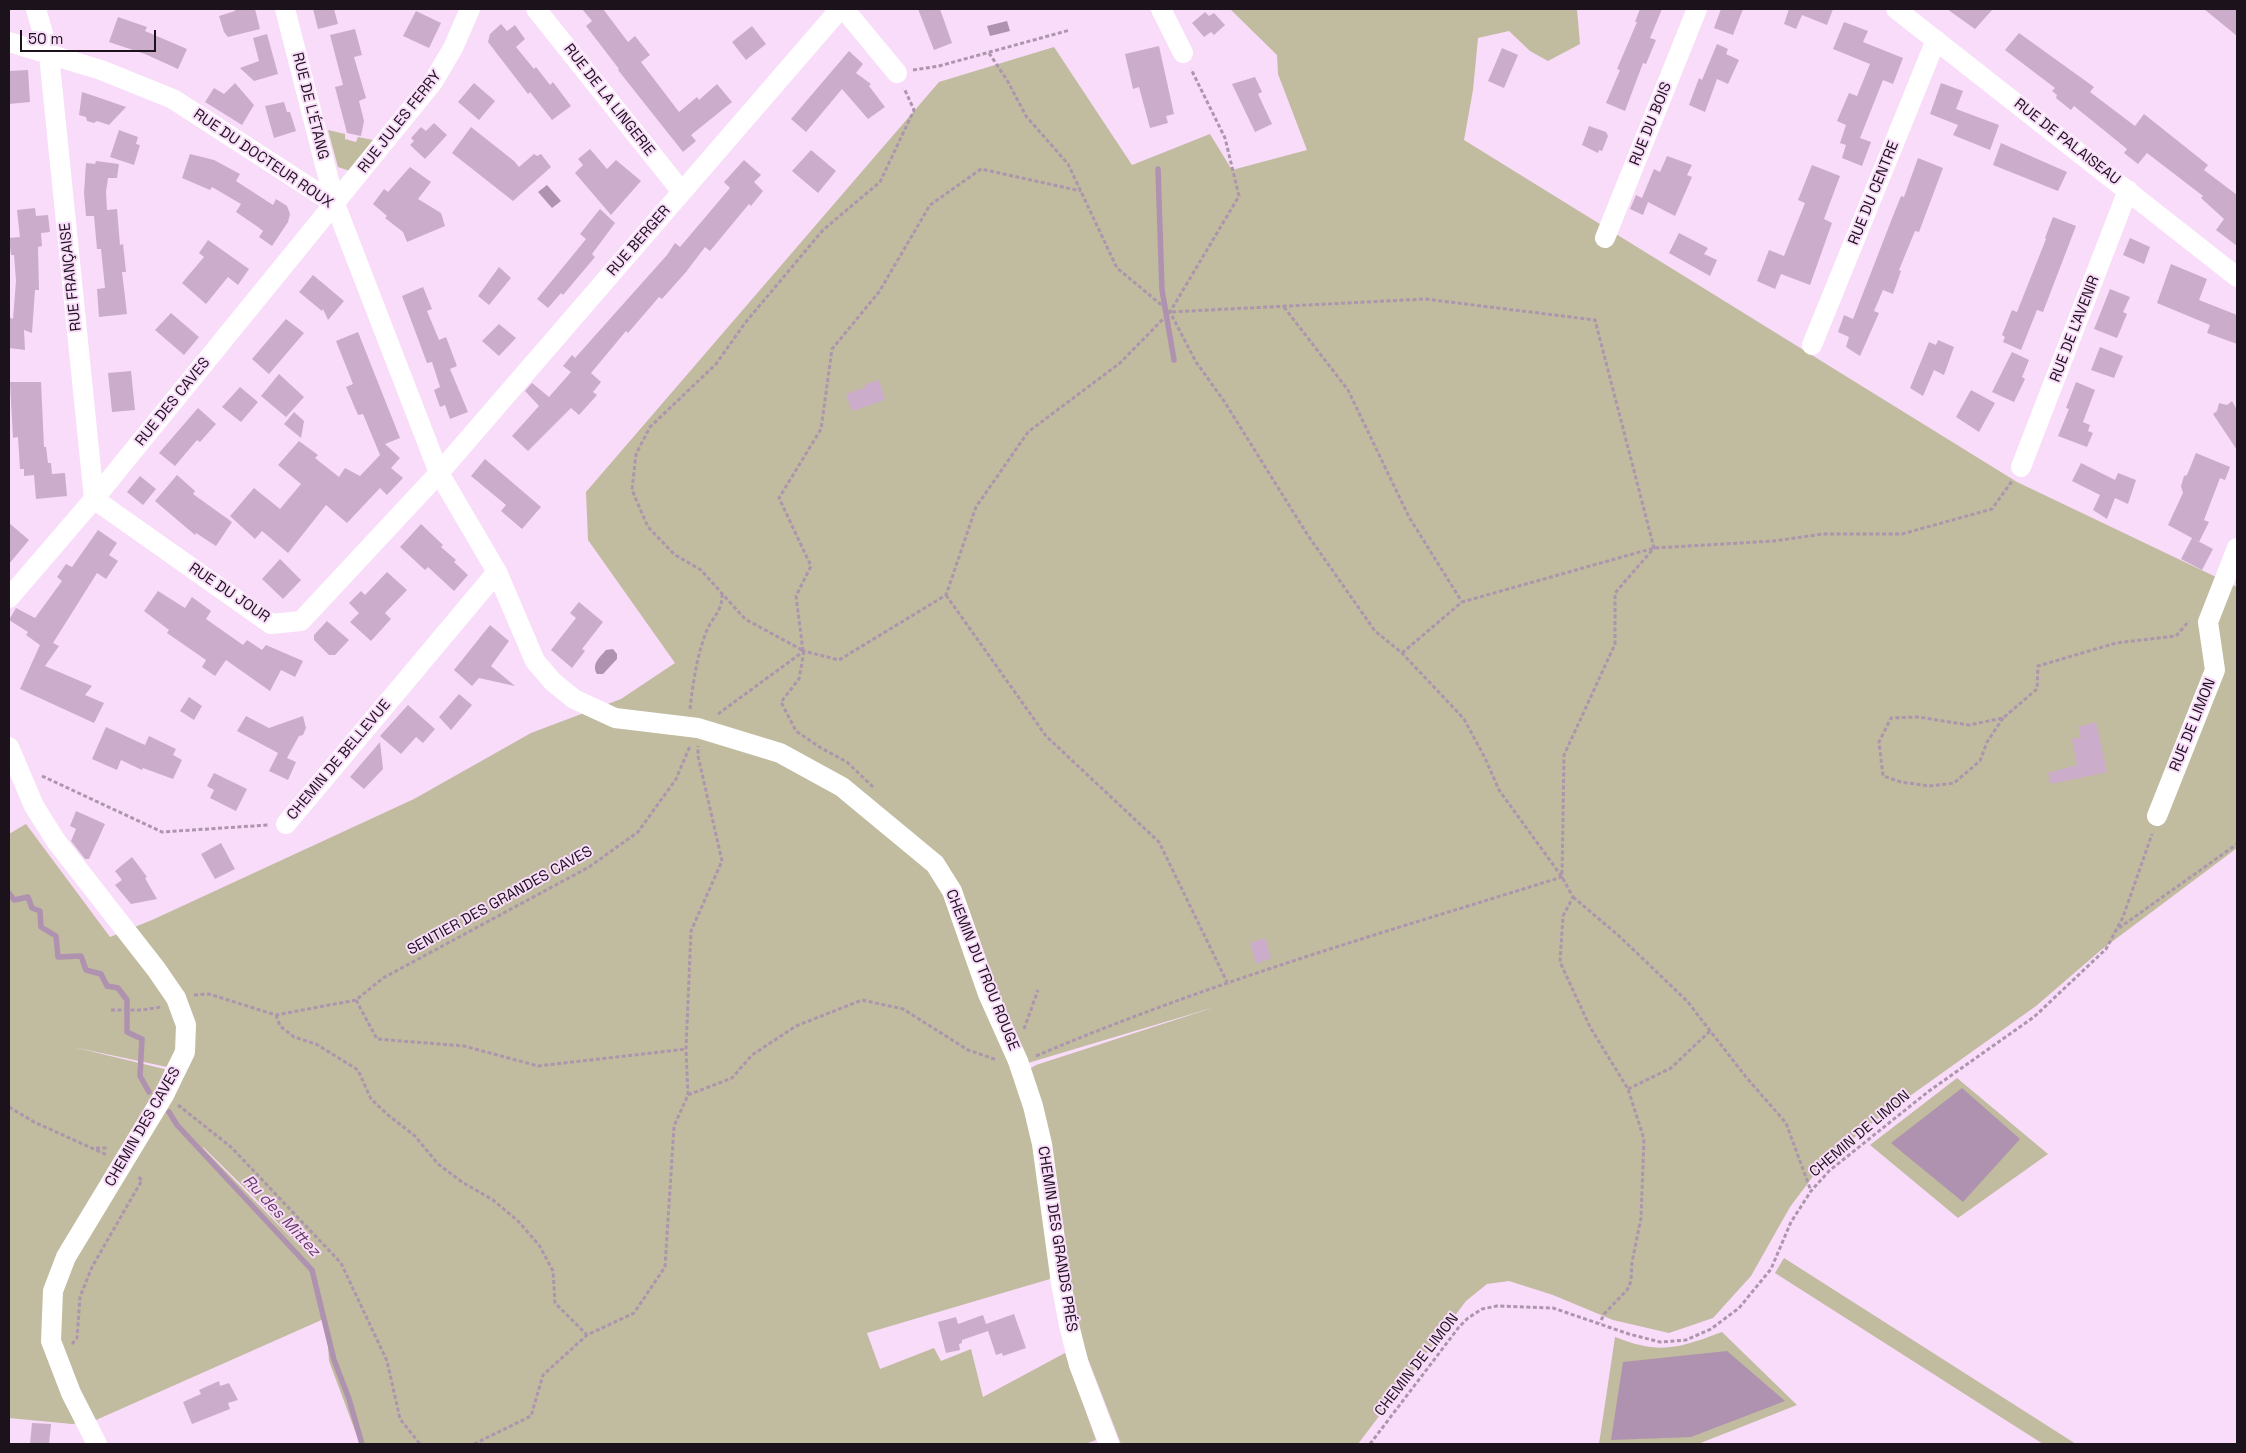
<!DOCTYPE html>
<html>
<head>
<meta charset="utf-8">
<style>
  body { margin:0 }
  #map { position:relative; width:2246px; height:1453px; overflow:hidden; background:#f9dcf9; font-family:"Space Grotesk",sans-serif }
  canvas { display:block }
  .frame { position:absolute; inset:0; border:10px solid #1c121c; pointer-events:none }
  .scale { position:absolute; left:20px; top:30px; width:136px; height:22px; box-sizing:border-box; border:2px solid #1c121c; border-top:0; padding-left:6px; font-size:15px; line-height:18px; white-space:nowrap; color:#1c121c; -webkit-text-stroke:4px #f9dcf9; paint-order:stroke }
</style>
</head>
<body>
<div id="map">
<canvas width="2246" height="1453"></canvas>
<div class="frame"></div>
<div class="scale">50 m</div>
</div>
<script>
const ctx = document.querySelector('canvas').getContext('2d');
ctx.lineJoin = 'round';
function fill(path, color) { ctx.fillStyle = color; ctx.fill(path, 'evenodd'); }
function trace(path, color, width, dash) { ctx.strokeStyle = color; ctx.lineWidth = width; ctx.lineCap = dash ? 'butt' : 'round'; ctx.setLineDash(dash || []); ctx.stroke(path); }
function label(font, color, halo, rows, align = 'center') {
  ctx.font = font + ' "Space Grotesk",sans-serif'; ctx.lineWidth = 4; ctx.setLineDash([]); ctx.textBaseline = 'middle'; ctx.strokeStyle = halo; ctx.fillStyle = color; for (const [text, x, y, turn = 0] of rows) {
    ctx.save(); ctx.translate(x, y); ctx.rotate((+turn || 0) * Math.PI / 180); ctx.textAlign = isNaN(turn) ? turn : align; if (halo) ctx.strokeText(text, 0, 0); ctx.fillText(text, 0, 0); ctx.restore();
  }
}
const green = new Path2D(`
  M1230 9H1577L1580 44 1548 61 1530 51 1509 31 1478 38 1473 90 1464 140 2017 482 2237 587V848L2101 950 2036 1006 1865 1128 1817 1171 1790 1207 1751 1276 1713 1318 1669 1333 1613 1320 1553 1295 1509 1281 1487 1284 1466 1301 1358 1444H1121L1071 1315 1026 1071 1036 1065 1215 1007 1018 1066 1052 1231 1050 1279 867 1333 880 1369 934 1348 941 1361 971 1349 983 1397 1065 1353 1096 1440 1085 1444H360L329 1361 326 1318 96 1420 72 1424 9 1418V834L26 824 110 937 152 920 414 799 531 733 621 699 675 663 588 540 586 492 939 82 1054 47 1132 165 1210 134 1232 170 1307 150 1278 74 1277 55ZM73 1047 186 1071 185 1074ZM203 1147 255 1198 300 1247 203 1148Z
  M328 130 345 134V139L356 142 358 137 373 140 350 171 338 167Z
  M1957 1078 2048 1154 1958 1218 1870 1145Z
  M1784 1258 2076 1444H2043L1775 1273Z
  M1722 1332 1797 1405 1698 1444H1599L1615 1337C1660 1355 1679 1348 1722 1332Z`);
const water = new Path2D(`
  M1007 21 1010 31 990 36 987 26Z
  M547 185 561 201 552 208 538 192Z
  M613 649 617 654V659L603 674H597C591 664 600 657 606 650Z
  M1962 1088 2020 1139 1963 1202 1891 1143Z
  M1727 1351 1785 1401 1691 1437 1611 1440 1623 1362Z`);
const stream = new Path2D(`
  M1158 169 1162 290 1174 360
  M9 893 14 900 28 897 32 908 40 911 41 927 56 936 58 957 81 956 86 970 101 974 107 986 118 988 127 1000V1032L142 1039 140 1076 149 1092
  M169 1112 177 1125 312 1270 334 1360 349 1399 362 1444`);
const building = new Path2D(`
  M234 9H255L260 29 228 37 224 32 219 16 235 11Z
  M313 9H334L338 24 318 29Z
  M582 9H603L628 42 635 36 650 55 641 62 679 112 697 97 699 100 717 84 732 102 691 135 696 141 683 152 618 70 619 69 586 26 592 21Z
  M918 9H940L952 43 934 50Z
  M1640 9H1662L1650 38 1656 40 1646 64 1643 63 1625 111 1606 103 1620 70 1617 69 1637 22H1635Z
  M1721 9H1743L1733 35 1714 28Z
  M1789 9H1833L1827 25 1802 15 1796 29 1784 24Z
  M1947 9H1993L1975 29Z
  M2204 9H2237V36Z
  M416 11 441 23 429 48 403 36Z
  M1205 12 1209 16 1214 13 1225 25 1214 35 1211 32 1204 37 1192 23Z
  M118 17 147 27 145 31 187 49 178 69 145 54 109 42Z
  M1844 22 1868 31 1863 42 1903 58 1893 84 1883 80 1860 138 1871 142 1862 166 1842 158 1846 145 1840 143 1846 125 1837 121 1849 93 1857 96 1870 64 1833 49Z
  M501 24 507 31 515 25 525 39 516 47 534 69 536 67 550 85 553 82 571 106 552 120 530 92 528 94 488 42 490 34Z
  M752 26 766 44 746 60 732 42Z
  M355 29 362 55 354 57 366 98 359 101 364 121 361 136 347 133 335 87 343 85 330 35Z
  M2019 33 2094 87 2090 92 2135 126 2144 114 2208 165 2204 170 2237 195V246L2216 230 2224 219 2201 198 2203 196 2147 153 2138 164 2124 153 2127 149 2074 106 2071 110 2056 98 2057 95 2052 91 2055 88 2005 50Z
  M267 34 278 74 254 81 240 68 259 61 253 38Z
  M1717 44 1728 49 1726 54 1739 60 1728 84 1717 79 1705 112 1689 105 1699 78 1702 80Z
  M1159 46 1174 114 1166 116 1168 123 1150 128 1139 87 1133 89 1125 54Z
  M1502 48 1518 55 1504 88 1488 81Z
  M849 51 863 64 856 73 871 84 869 86 885 107 868 119 842 89 806 132 791 119Z
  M28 70 30 102 9 104V71Z
  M1255 77 1262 92 1258 94 1272 124 1255 132 1232 84Z
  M235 83 254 105 242 125 205 102 214 88 224 94Z
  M474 83 495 101 479 120 458 102Z
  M1941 83 1963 91 1956 109 1999 125 1990 150 1953 135 1958 125 1930 114Z
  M82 92 100 98 126 107 109 125 97 121 94 123 87 121 86 117 79 115Z
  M284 102 287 112H290L296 131 274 138 265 106Z
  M434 123 447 135 425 159 410 145 414 141 411 138 421 127 426 131Z
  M1589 126 1606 132 1608 136 1602 151 1599 150 1598 153 1582 145Z
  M471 127 514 161 519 167 534 154 537 156 541 154 551 167 513 201 452 153Z
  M119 130 138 137 136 144 140 145 134 165 110 157Z
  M2001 143 2067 172 2058 191 1993 165Z
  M590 149 607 169 616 160 641 181 611 215 575 173 583 165 578 159Z
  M811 150 836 171 818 193 792 171Z
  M190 154 214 160 240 174 236 181 273 205 276 199 287 206 290 214 288 222 272 246 259 237 263 231 258 227 236 212 241 204 212 187 210 190 182 178Z
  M1667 156 1692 165 1687 175 1692 177 1675 216 1648 202 1643 215 1630 209 1636 195 1642 198 1654 169 1660 172Z
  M1918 158 1943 168 1919 232 1915 231 1899 270 1901 271 1893 294 1883 290 1874 311 1879 313 1860 356 1846 347 1849 337 1838 332 1844 315 1853 319 1891 221 1901 196 1904 197Z
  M744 160 761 175 754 182 763 191 751 206 749 204 710 251 705 247 686 272 662 299 659 297 628 333 626 331 591 373 601 382 593 392 597 395 579 415 571 408 528 451 512 436 539 406 525 391 532 383 549 397 571 372 563 366 572 355 575 358 667 255 675 243 680 247 730 188 724 182Z
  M96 161 119 164 117 178H108L106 192 107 210 117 209 120 245 123 244 126 272H122L127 314 99 317 97 289 105 288 101 249H97L94 216H86L84 193 86 163 95 164Z
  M1812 165 1840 176 1824 219 1832 223 1810 285 1781 274 1775 289 1757 281 1769 250 1784 256 1805 203 1798 200Z
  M410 167 431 182 418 199 441 213 445 226 407 242 403 232 385 218 387 216 373 204 384 189 388 192Z
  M35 208 36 216 48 215 50 232 41 233 42 246 38 247 39 290H35L32 333 24 330 25 350 9 348V317L13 319 16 281 14 255H11L9 238 20 237 17 210Z
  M600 209 615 223 592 254 595 257 563 295 561 293 548 308 537 299 586 239 580 234Z
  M2053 217 2076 226 2043 312 2037 310 2021 350 2003 342 2005 337 2002 335 2012 310 2017 312 2046 239 2045 238Z
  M1679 233 1708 248 1704 254 1717 260 1710 276 1669 253Z
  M2130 238 2150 247 2144 264 2123 255Z
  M208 240 249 269 238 285 228 277 206 304 182 283 204 257 199 253Z
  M2171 264 2207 279 2199 300 2237 315V344L2207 333 2210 325 2157 303Z
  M499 267 511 278 489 305 478 296Z
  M313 275 344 301 328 320 323 309 322 311 299 292Z
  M423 287 432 309 427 311 439 340 446 337 457 366 450 369 468 412 450 419 445 405 440 407 434 390 440 387 432 362 427 363 402 296Z
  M2110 289 2130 297 2123 312 2127 314 2117 338 2094 329Z
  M171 313 199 337 184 355 155 330Z
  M286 319 304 333 269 374 252 359Z
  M499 324 516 338 499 356 482 341Z
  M358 332 400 438 385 444 400 458 391 468 403 478 387 495 380 488 347 523 326 505 288 553 262 531 255 539 230 516 254 488 280 509 301 484 278 465 299 441 318 455 315 458 339 477 345 468 360 476 380 455 363 414 358 415 346 387 353 384 336 341Z
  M1938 340 1954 347 1944 375 1934 370 1923 396 1910 388 1929 342 1936 345Z
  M2100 347 2123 356 2114 378 2091 370Z
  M2012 352 2029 360 2022 377 2025 379 2014 402 1992 392Z
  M131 371 135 410 112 412 108 373Z
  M279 374 304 397 286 417 261 396Z
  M879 380 885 400 852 411 846 394 866 387V384Z
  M10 382H41L44 447H46L48 463H51L52 474 65 473 67 496 36 499 34 475 24 476V469H20L18 437 13 438Z
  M2076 382 2095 390 2083 422 2090 425 2088 431 2093 433 2087 447 2058 436 2069 409 2066 408Z
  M240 387 258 402 241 422 222 407Z
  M1971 390 1995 403 1979 432 1956 417Z
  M2232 401 2237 410V450L2213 414 2217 411 2219 403 2227 405Z
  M198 408 216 424 200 442 197 440 175 466 159 453Z
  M294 412 304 421 301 438 284 424Z
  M2196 453 2230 467 2225 480 2220 478 2204 520 2209 522 2199 542 2194 539 2213 549 2202 570 2181 559 2192 538 2168 525 2183 493 2181 486 2184 476 2187 475Z
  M485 459 541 507 522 529 501 511 506 505 471 476Z
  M2081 463 2115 480 2118 473 2136 480 2128 504 2115 498 2107 519 2093 510 2100 495 2072 481Z
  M177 475 195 491 193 494 232 522 216 546 196 533 195 535 155 501Z
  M140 476 156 489 143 505 127 492Z
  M9 523 29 540 9 564Z
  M421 524 443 545 441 547 456 560 454 562 468 575 454 591 428 567 425 570 400 547Z
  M98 530 117 543 109 555 118 561 106 579 97 573 53 643 59 646 45 666 92 686 85 695 104 703 94 723 20 689 40 645 26 635 28 632 9 620 16 608 35 618 62 581 57 577 66 564 72 567Z
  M280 559 301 580 283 599 262 579Z
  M387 572 407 590 385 613 391 619 371 641 350 622 359 613 349 603 361 591 365 595Z
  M158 591 185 608 192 597 211 611 206 619 243 645 247 640 262 650 266 645 303 661 295 677 281 670 270 691 226 660 215 676 202 667 206 660 167 633 169 630 144 611Z
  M579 602 603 622 582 649 585 651 572 668 551 650 576 618 570 613Z
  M327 621 349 640 335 655H329L314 640V635Z
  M490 625 509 641 491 666 515 686 479 678 472 686 454 670Z
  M459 694 472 705 451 730 439 717Z
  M189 697 202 706 194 720 180 711Z
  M408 705 435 729 423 743 416 737 401 754 380 736Z
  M246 716 269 728 303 716 306 728 303 735 299 736 287 758 296 762 288 780 269 771 278 753 280 754 237 731Z
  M2096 722 2107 772 2051 784 2048 773 2077 765 2072 739 2081 737 2078 727Z
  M106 727 145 745 149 736 176 749 173 755 182 760 173 779 143 768 142 770 121 760 117 770 92 759Z
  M380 742 383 769 364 789 350 777Z
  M214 773 247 789 236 811 210 798 214 790 207 786Z
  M76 811 105 824 89 859H85L71 841 76 829 70 826Z
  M221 843 235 869 215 879 201 854Z
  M132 857 147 877 145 878 157 899 131 904 115 885 122 880 115 871Z
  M1265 938 1271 958 1256 964 1250 943Z
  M1014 1314 1026 1348 1003 1356 1002 1353 996 1355 988 1331 962 1340V1343L959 1344 960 1350 946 1353 938 1322 956 1317 958 1324 983 1315 986 1324Z
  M219 1381 220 1386 229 1383 238 1400 228 1403 230 1409 192 1424 183 1402 201 1394 199 1390Z
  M32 1423 51 1424 49 1444H30Z`);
const path = new Path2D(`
  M989 53 1007 80 1026 116 1068 164 1117 268 1170 312 1196 362 1224 401 1307 534 1375 631 1402 653 1464 719 1485 758 1499 790 1562 877 1573 897 1563 916 1560 962 1590 1027 1628 1089 1644 1139 1641 1218 1632 1262 1631 1281 1627 1290 1604 1314 1600 1323
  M913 70 939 66 1070 30
  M1284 307 1348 390 1409 517 1462 602
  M946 595 1046 736 1159 842 1227 982
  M803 651 796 596 811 566 779 498 821 429 832 349 879 292 930 205 981 169 1081 191
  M1402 653 1462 602 1654 548 1774 541 1823 534H1902L1992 509 2012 481
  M690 709C693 684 696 660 705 635 711 617 723 613 722 592
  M718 714 804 651 839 660 946 595 976 507 1028 432 1120 363 1170 312 1239 196 1225 138 1191 69
  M2003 718 1987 742 1980 761 1954 783 1929 786 1901 782 1883 776 1879 742 1891 718 1918 717 1969 725 2003 718 2037 689 2038 666 2116 643 2176 636 2189 621
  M42 776 162 832 268 825
  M873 787 847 762 821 748 796 731 781 702 799 679 804 651 745 619 701 570 675 555 648 527 632 490 636 454 650 427 716 364 745 323 823 230 880 182 914 110 904 88
  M1573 897 1618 935 1687 1001 1746 1077 1786 1123 1811 1191
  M2119 928 2237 844
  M194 995 209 994 276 1015 356 1000 383 978 589 867 638 832 676 779 690 746
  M356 1000 377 1039 464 1046 538 1066 686 1049
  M111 1010H142L161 1007
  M276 1015 280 1026 294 1037 316 1044 358 1070 371 1099 388 1115 415 1136 438 1164 462 1182 493 1200 518 1221 539 1245 553 1271 555 1303 587 1335
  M1024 1029 1038 990
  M1036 1056C1207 983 1385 932 1562 877L1564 755 1615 644V593L1654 548 1595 320 1425 299 1170 312
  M1628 1089 1671 1068 1710 1031
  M688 1095 686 1049 691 931 722 861 698 756V746
  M178 1105 231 1147 341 1263 387 1361 400 1419 420 1444
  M9 1107 34 1122 107 1155
  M96 1148H109
  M72 1344 77 1338 80 1297 92 1267 142 1180 137 1176
  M474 1444 531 1416 543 1375 587 1335 634 1313 665 1267 674 1126 688 1095 732 1078 752 1055 796 1026 862 1000 903 1009 968 1050 997 1060
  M1370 1444 1459 1327 1468 1318 1482 1309 1497 1306 1553 1308 1629 1334 1660 1342 1686 1340 1711 1329 1739 1308 1771 1269 1791 1222 1811 1191 1829 1171 1929 1091 2034 1017 2106 949 2123 917 2152 834`);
const minor = new Path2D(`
  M36 9 49 55 94 499 271 624 301 621 439 473 840 9
  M285 9 335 204
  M536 9 682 192
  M844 9 897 73
  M1161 9 1183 53
  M1896 9 2237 277
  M9 42 101 70 173 99 335 204 439 473 497 572 535 661 553 682 574 699 615 718 698 728 780 753 842 787 935 864 952 891 988 994 1018 1061 1033 1106 1042 1144 1061 1283 1069 1325 1079 1365 1109 1444
  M1605 238 1697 9
  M1812 345 1936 40
  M2021 467 2128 190
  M9 598 94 499 433 82 453 48 470 9
  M9 747 34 806 56 841 156 969 176 998 186 1025 185 1052 164 1095 66 1257 53 1291 51 1341 71 1393 97 1444
  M2157 816 2215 670 2208 622 2237 548
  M286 824 497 572`);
const streetNames = [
  ["RUE DE LA LINGERIE",609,100,52],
  ["RUE DE L'ÉTANG",310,106,76],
  ["RUE JULES FERRY",400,122,-52],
  ["RUE DU BOIS",1651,124,-68],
  ["RUE DE PALAISEAU",2067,142,38],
  ["RUE DU DOCTEUR ROUX",263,159,34],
  ["RUE DU CENTRE",1874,193,-68],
  ["RUE BERGER",639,241,-49],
  ["RUE FRANÇAISE",71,277,-96],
  ["RUE DE L'AVENIR",2075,329,-69],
  ["RUE DES CAVES",173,402,-51],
  ["RUE DU JOUR",229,593,34],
  ["RUE DE LIMON",2193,725,-68],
  ["CHEMIN DE BELLEVUE",339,760,-50],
  ["SENTIER DES GRANDES CAVES",500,901,-29],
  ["CHEMIN DU TROU ROUGE",982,970,68],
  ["CHEMIN DES CAVES",143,1127,-60],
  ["CHEMIN DE LIMON",1860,1134,-40],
  ["CHEMIN DES GRANDS PRÉS",1057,1239,81],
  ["CHEMIN DE LIMON",1417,1365,-52]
];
const waterNames = [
  ["Ru des Mittez",281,1216,47]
];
fill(green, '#c1bba0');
fill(water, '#af92af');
trace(stream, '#af92af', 5.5);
fill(building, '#cbadcb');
trace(path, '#ad96ad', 3, [4, 2.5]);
trace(minor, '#fff', 20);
label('15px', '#1c121c', '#f9dcf9', streetNames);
label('italic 16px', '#653d67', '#f9dcf9', waterNames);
</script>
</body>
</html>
